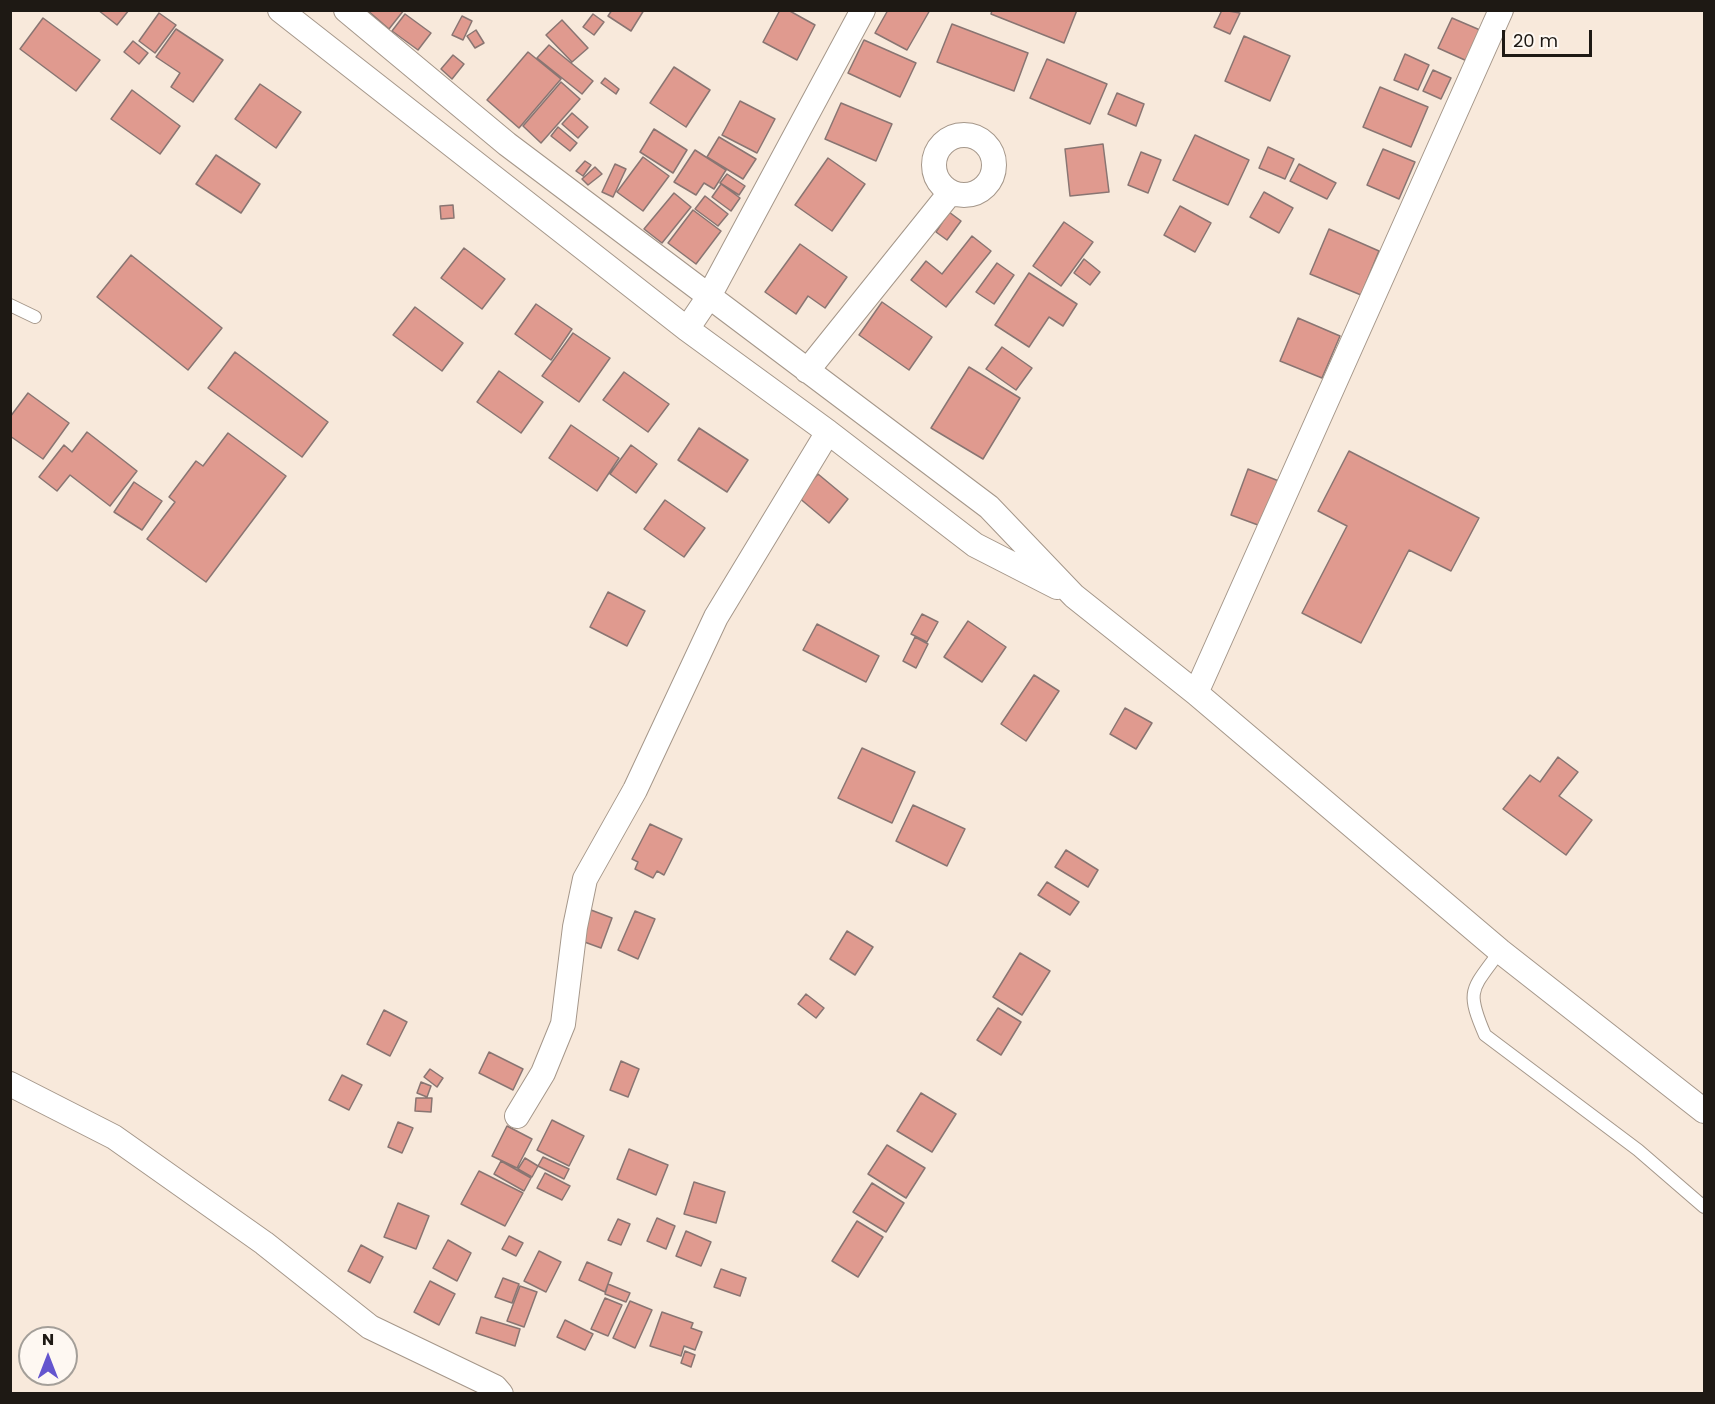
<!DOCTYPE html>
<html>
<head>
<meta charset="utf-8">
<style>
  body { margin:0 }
  #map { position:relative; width:1715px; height:1404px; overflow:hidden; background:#f8e9db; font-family:Poppins,sans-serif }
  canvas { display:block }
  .frame { position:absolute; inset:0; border:12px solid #1e1914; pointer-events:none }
  .north { position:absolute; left:18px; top:1326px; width:60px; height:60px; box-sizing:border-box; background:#fef8f2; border:2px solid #a49f99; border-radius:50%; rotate:0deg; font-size:16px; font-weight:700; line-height:24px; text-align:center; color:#1e1914 }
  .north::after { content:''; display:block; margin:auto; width:21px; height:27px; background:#6455ce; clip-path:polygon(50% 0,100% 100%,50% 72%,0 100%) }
  .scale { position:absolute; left:1502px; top:30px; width:90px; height:27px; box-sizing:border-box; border:3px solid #1e1914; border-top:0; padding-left:8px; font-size:18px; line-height:21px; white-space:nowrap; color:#1e1914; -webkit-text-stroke:4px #fef8f2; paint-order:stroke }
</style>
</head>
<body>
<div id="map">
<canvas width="1715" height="1404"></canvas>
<div class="frame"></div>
<div class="north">N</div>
<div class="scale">20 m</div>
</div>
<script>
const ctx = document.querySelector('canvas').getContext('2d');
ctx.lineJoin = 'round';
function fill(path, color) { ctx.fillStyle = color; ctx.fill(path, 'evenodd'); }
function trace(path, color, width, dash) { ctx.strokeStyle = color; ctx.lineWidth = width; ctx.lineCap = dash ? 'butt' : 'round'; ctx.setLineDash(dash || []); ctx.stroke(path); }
const building = new Path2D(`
  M98 10H129L117 25Z
  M367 10H404L389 29Z
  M612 10H644L631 31 608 16Z
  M780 10H788L815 25 797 60 763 42Z
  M888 10H930L907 50 875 33Z
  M992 10H1077L1064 43 991 14Z
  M1222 10 1240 13 1230 34 1214 27Z
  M159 13 176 25 155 53 139 41Z
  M405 14 431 33 418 50 392 31Z
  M593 14 604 22 594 35 583 27Z
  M462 16 472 21 463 40 452 35Z
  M43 18 100 60 76 91 20 49Z
  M1452 18 1480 30 1467 61 1438 48Z
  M562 20 588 48 572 62 546 35Z
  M952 24 1028 53 1014 91 937 62Z
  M176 29 223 60 193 102 171 87 180 73 156 57Z
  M476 30 484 43 475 48 467 36Z
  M1244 36 1290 56 1270 101 1225 81Z
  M864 40 916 63 900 97 848 73Z
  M133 41 148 53 139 64 124 52Z
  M549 45 593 81 582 94 537 58Z
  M528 52 561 79 519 128 487 100Z
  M1405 54 1429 65 1418 90 1394 80Z
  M453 55 464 64 452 79 441 69Z
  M1047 59 1107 84 1090 124 1030 98Z
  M674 67 710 90 686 127 650 103Z
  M1433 70 1451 78 1441 99 1423 91Z
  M605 78 619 89 616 94 601 83Z
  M561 82 580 99 541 143 523 126Z
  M260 84 301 112 276 148 235 119Z
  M1380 87 1428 107 1411 147 1363 127Z
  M132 90 180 126 160 154 111 119Z
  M1117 93 1144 104 1136 126 1108 114Z
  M740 101 775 119 757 153 722 135Z
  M841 103 892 124 876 161 825 139Z
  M572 113 588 127 578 138 562 124Z
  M558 127 577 143 570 151 551 136Z
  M654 129 687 150 673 173 640 152Z
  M1195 135 1249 160 1228 205 1173 180Z
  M719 137 756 159 743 179 707 157Z
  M1103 144 1109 192 1070 196 1065 149Z
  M1268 147 1294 159 1285 179 1259 168Z
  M1383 149 1415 162 1399 199 1367 185Z
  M695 150 726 170 714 189 704 183 696 195 674 182Z
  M1141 152 1161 160 1148 193 1128 185Z
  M216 155 260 184 241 213 196 184Z
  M643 157 669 176 643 211 617 192Z
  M828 158 865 184 832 231 795 205Z
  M585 161 591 165 583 176 576 171Z
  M615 164 626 169 613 197 602 192Z
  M1299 164 1336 183 1327 199 1290 181Z
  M595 167 602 174 588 185 582 179Z
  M727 174 745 186 739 195 720 183Z
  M721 184 740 198 731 211 712 197Z
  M1264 192 1293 208 1279 233 1250 217Z
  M674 193 691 207 662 243 644 229Z
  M705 196 728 214 718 226 695 209Z
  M453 205 454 218 441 219 440 206Z
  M1180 206 1211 223 1195 252 1164 235Z
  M693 210 721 231 696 264 668 243Z
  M949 212 961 221 947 240 936 232Z
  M1064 222 1093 242 1061 286 1033 266Z
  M1329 229 1379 251 1361 295 1310 274Z
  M972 236 991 251 946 307 911 280 926 261 942 274Z
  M800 244 847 277 825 308 808 296 796 314 765 292Z
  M464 248 505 279 482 309 441 278Z
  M131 255 222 328 188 370 97 297Z
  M1084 259 1100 272 1090 285 1074 273Z
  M997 263 1014 275 994 304 976 292Z
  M1029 273 1077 304 1063 326 1049 317 1029 347 995 325Z
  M882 302 932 337 909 370 859 335Z
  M536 304 572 329 551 360 515 334Z
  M415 307 463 343 442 371 393 335Z
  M1298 318 1340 336 1322 378 1280 361Z
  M573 333 610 358 579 402 542 376Z
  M1002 347 1032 368 1016 390 986 369Z
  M235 352 328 422 302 457 208 388Z
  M969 367 1020 398 983 459 931 428Z
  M499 371 543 402 521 433 477 402Z
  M624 372 669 404 648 432 603 400Z
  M28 393 69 423 43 459 10 436V417Z
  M571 425 619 458 597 491 549 458Z
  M699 428 748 460 727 492 678 460Z
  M87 432 137 471 110 506 70 475 57 491 39 477 64 445 72 452Z
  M228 433 286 476 206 582 147 539 175 502 169 497 196 461 203 466Z
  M631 445 657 464 636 493 610 474Z
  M1349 451 1479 518 1451 571 1409 550 1361 643 1302 613 1347 526 1318 511Z
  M1248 469 1284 483 1266 528 1231 515Z
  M818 474 848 499 829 523 798 497Z
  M134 482 162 501 142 530 114 512Z
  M665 500 705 528 684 557 644 529Z
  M608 592 645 611 627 646 590 627Z
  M922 614 938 622 927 642 911 634Z
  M968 621 1006 647 982 682 944 657Z
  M817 624 879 656 866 682 803 650Z
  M915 637 928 644 916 668 903 661Z
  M1034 675 1059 691 1026 741 1001 724Z
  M1125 708 1152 723 1136 749 1110 734Z
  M862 748 915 772 892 823 838 798Z
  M1558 757 1578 772 1559 796 1592 820 1566 855 1503 809 1530 775 1540 782Z
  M913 805 965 829 947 866 896 841Z
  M650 824 682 839 664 875 657 871 653 878 635 869 638 862 632 859Z
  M1066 850 1098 870 1088 887 1055 867Z
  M1047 882 1079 902 1070 915 1038 895Z
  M591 910 612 918 601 948 579 940Z
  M635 911 655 919 638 959 618 950Z
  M847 931 873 947 855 975 830 959Z
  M1020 953 1050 971 1022 1015 993 997Z
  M806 994 824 1008 816 1018 798 1004Z
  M998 1008 1021 1022 1001 1055 977 1040Z
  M384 1010 407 1022 390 1056 367 1044Z
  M489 1052 523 1069 513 1090 479 1073Z
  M621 1061 639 1069 628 1097 610 1090Z
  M430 1069 443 1078 437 1087 424 1077Z
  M342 1075 362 1085 349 1110 329 1100Z
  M421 1082 431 1086 427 1097 417 1093Z
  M921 1093 956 1114 932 1152 897 1131Z
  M416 1098H432L431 1112 415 1111Z
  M552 1120 584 1136 569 1166 537 1150Z
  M398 1122 413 1128 402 1153 388 1147Z
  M507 1126 532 1139 517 1168 492 1156Z
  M887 1145 925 1168 906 1198 868 1174Z
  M629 1149 668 1165 656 1195 617 1179Z
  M543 1157 569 1169 564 1179 538 1166Z
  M525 1158 538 1166 532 1177 518 1169Z
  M501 1161 531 1178 524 1191 494 1174Z
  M479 1171 523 1193 505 1226 461 1204Z
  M545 1173 570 1186 562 1200 537 1188Z
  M694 1182 725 1192 716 1223 684 1214Z
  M872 1183 904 1203 886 1232 853 1212Z
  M398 1203 429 1216 416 1249 384 1237Z
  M657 1218 675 1226 666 1249 647 1241Z
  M618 1219 630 1224 621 1245 608 1240Z
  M857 1221 883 1237 858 1277 832 1261Z
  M686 1231 711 1242 701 1266 676 1256Z
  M509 1236 523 1243 516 1256 502 1249Z
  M448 1240 471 1253 457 1281 433 1268Z
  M361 1245 383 1257 370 1283 348 1271Z
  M539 1251 561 1262 546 1292 524 1281Z
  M587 1262 612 1273 605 1292 579 1280Z
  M721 1269 746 1278 740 1296 714 1287Z
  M503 1278 519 1284 512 1303 495 1297Z
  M430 1281 455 1294 439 1325 414 1312Z
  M608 1284 630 1293 626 1302 605 1294Z
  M520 1286 537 1292 524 1327 507 1321Z
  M605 1298 622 1305 608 1336 591 1329Z
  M630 1301 652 1310 635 1348 613 1338Z
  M662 1312 693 1323 691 1328 702 1332 695 1350 684 1346 681 1356 650 1346Z
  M481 1317 520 1329 515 1346 476 1333Z
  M565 1320 593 1334 585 1350 557 1337Z
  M685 1351 695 1355 691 1367 681 1363Z`);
const lane = new Path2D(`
  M10 305 35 317
  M1500 951C1472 990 1465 989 1485 1035L1638 1150 1704 1207`);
const street = new Path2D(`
  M280 10 687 329 828 432 975 545 1057 587
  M346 10 507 144 989 507 1074 596 1196 693 1500 951 1704 1111
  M934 165a30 30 0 1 1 60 0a30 30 0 1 1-60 0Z
  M687 329 708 298 863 10
  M807 371 950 193
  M1196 693 1501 10
  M10 1084 114 1137 264 1243 370 1327 495 1387 501 1394
  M517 1116 543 1073 563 1024 575 927 585 879 635 790 716 617 828 432`);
fill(building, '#e09a8f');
trace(building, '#897572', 1.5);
trace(lane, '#a5978a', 14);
trace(street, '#a5978a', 26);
trace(lane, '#fff', 12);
trace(street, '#fff', 24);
</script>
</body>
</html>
